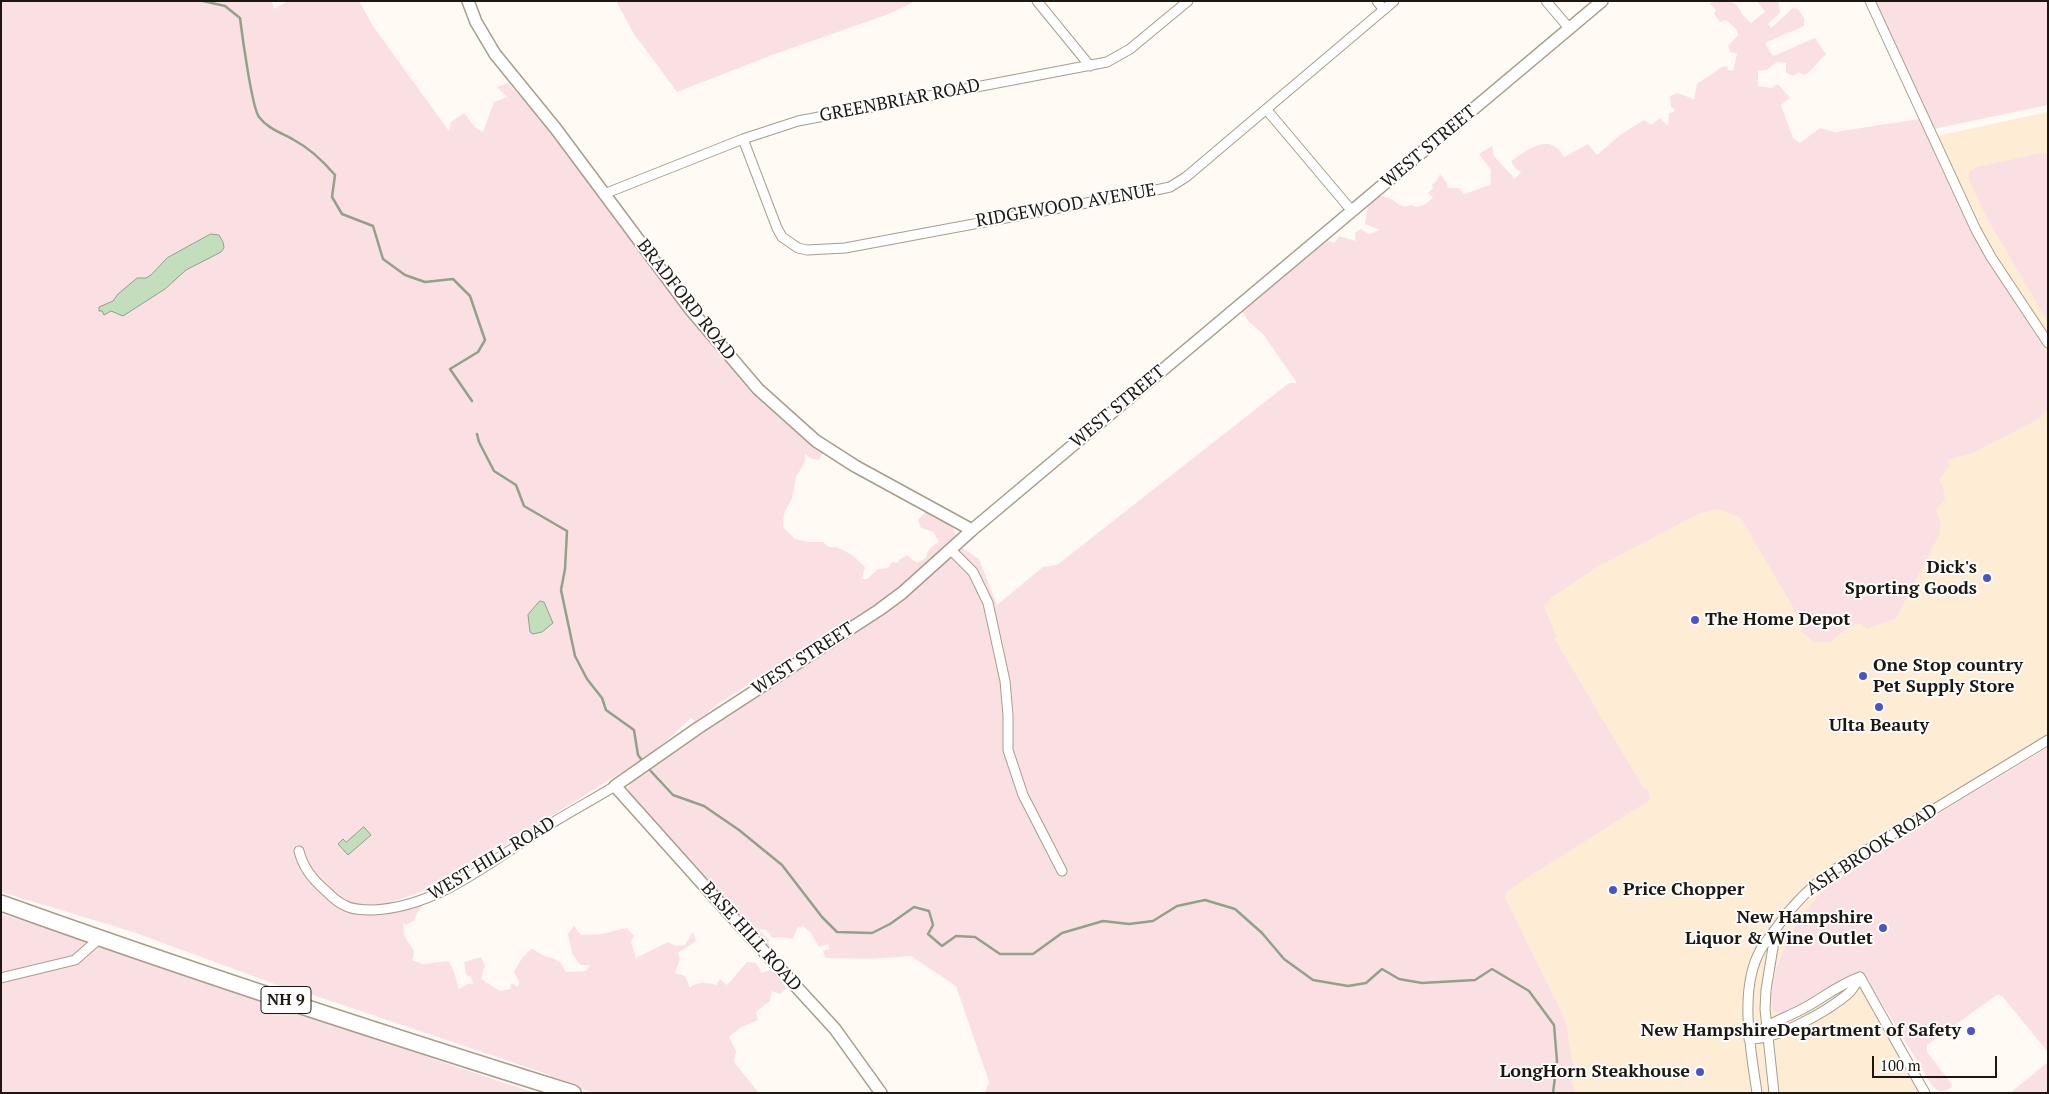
<!DOCTYPE html>
<html>
<head>
<meta charset="utf-8">
<style>
  body { margin:0 }
  #map { position:relative; width:2049px; height:1094px; overflow:hidden; background:#fffaf3; font-family:"PT Serif",serif }
  canvas { display:block }
  .frame { position:absolute; inset:0; border:2px solid #1c1711; pointer-events:none }
  .scale { position:absolute; left:1872px; top:1056px; width:125px; height:22px; box-sizing:border-box; border:2px solid #1c1711; border-top:0; padding-left:6px; font-size:15px; line-height:18px; white-space:nowrap; color:#1c1711; -webkit-text-stroke:4px #fff; paint-order:stroke }
</style>
</head>
<body>
<div id="map">
<canvas width="2049" height="1094"></canvas>
<div class="frame"></div>
<div class="scale">100 m</div>
</div>
<script>
const ctx = document.querySelector('canvas').getContext('2d');
ctx.lineJoin = 'round';
function fill(path, color) { ctx.fillStyle = color; ctx.fill(path, 'evenodd'); }
function trace(path, color, width, dash) { ctx.strokeStyle = color; ctx.lineWidth = width; ctx.lineCap = dash ? 'butt' : 'round'; ctx.setLineDash(dash || []); ctx.stroke(path); }
function label(font, color, halo, rows, align = 'center') {
  ctx.font = font + ' "PT Serif",serif'; ctx.lineWidth = 4; ctx.setLineDash([]); ctx.textBaseline = 'middle'; ctx.strokeStyle = halo; ctx.fillStyle = color; for (const [text, x, y, turn = 0] of rows) {
    ctx.save(); ctx.translate(x, y); ctx.rotate((+turn || 0) * Math.PI / 180); ctx.textAlign = isNaN(turn) ? turn : align; if (halo) ctx.strokeText(text, 0, 0); ctx.fillText(text, 0, 0); ctx.restore();
  }
}
const built = new Path2D(`
  M2048 112V747L1857 863 1837 878 1799 919 1787 942 1777 967 1830 989 1844 978 1860 977 1925 1093H1553L1495 894 1530 597 2038 329 1991 257 1937 136Z`);
const green = new Path2D(`
  M1 1H272L274 9 288 1H359L373 26 449 131 451 122 464 113 475 127 483 132 494 102 507 97 497 87 508 83 558 138 619 219 631 240 684 310 824 451 819 460 811 459 805 454V462L796 477 792 498 784 514 783 527 795 539 808 542H823L829 547H837L852 555 865 567 862 579H867L878 569 888 568 892 562 897 563 900 559 907 555 917 563 926 558C927 550 932 545 939 542L933 532 921 528 918 520 927 510 953 527 956 536 942 551 897 593 751 683 718 704 696 722 691 718 654 752 447 881C418 895 387 902 357 914L400 909 426 901 417 913 415 920 406 925 403 923C404 927 404 933 405 937 409 946 418 949 412 960L423 964 449 961 454 972 459 989 467 984H473L471 977 466 975 464 962 481 957 485 966 481 979 500 991 510 989 511 983 518 987 519 982 514 972 522 958 531 949C537 950 539 954 545 956 557 960 560 959 566 972L586 971 590 965H580L572 953 568 934 574 926 581 935 601 934 627 928 634 936 631 942 636 958 668 942 675 946 685 945 693 932 696 941 678 953 680 959 675 973 685 976 690 988C698 981 705 982 716 985L720 979 727 985 747 962 756 963 762 973 772 969 787 988 780 994 772 991 770 1001 756 1012 758 1020 740 1028 729 1037 736 1051 734 1062 759 1093H594L551 1079 550 1075 313 995 299 993 133 932 1 892Z
  M616 1H916L889 14 775 54 677 92 634 34Z
  M1714 1C1746 1 1731 6 1751 23L1765 12 1757 1H1778L1780 13 1768 24 1771 28 1793 8 1798 9 1804 18V26L1765 43 1773 56 1815 38 1826 54 1809 72 1804 75 1799 72 1794 76 1786 73V63L1777 62 1767 70 1758 71V86L1771 88 1778 84 1790 98 1781 105 1793 138 1800 143 1820 128 1835 132 1919 119 1958 197 1971 231 2048 355V408L2039 419 1970 454 1947 460 1950 466 1939 479 1943 487 1945 499 1936 510 1941 522 1939 535 1896 618 1867 629 1860 623C1849 627 1839 632 1832 642H1814L1801 631 1802 622 1740 517 1718 509 1698 514 1597 567 1552 597 1544 606 1557 638H1554L1644 789 1648 788 1650 800 1522 881 1507 892 1505 898 1565 1019 1574 1070 1571 1077 1575 1093H974L985 1092 989 1082 956 986 911 956 869 959 825 958 823 951 829 949 828 944 819 947 811 933 803 926 797 928 793 939 780 937 773 938 765 929 759 930 769 940 768 950 630 798 628 788 634 779 749 700 812 661 850 636 961 547 979 559 997 605 1043 567 1057 565 1289 383H1297L1263 334 1249 322 1241 310 1257 294 1264 293 1286 270 1325 239 1334 243 1339 236 1356 241 1355 233 1361 229 1369 234 1380 230 1365 224 1369 200 1376 195C1380 196 1385 196 1389 198 1397 202 1400 209 1411 205L1417 207 1426 204 1433 197 1428 193 1433 188 1432 184 1435 183 1440 174 1447 183 1448 188H1459L1464 194 1490 185 1491 170 1479 154 1492 146 1494 156 1515 179 1521 172 1515 168 1511 161C1529 149 1550 131 1564 157L1588 144 1597 155 1620 135 1644 120 1651 125 1660 118 1668 126 1669 113 1674 112V109L1671 107 1670 96 1677 93 1694 99 1697 84 1722 67 1727 66 1728 70 1733 71 1737 54 1730 52 1728 46 1738 35 1736 29 1726 20 1720 22 1714 14 1716 10 1710 4Z
  M1873 1H2048V105L1934 129 1929 122Z
  M2041 153 2048 154V322L1987 218 1969 180V172L1976 167Z
  M2048 747V1052L2002 996 1997 995 1927 1045V1052L1951 1083 1952 1087 1945 1091H1939L1933 1087 1870 984 1868 979 1860 977 1844 978 1830 989 1796 1008 1783 1014 1777 1013 1773 1010 1771 996 1777 967 1787 942 1799 919 1824 889 1857 863Z
  M1 914C181 969 357 1034 535 1093H1Z
  M2048 1062V1093H2010Z`);
const water = new Path2D(`
  M211 234 219 235 223 242 224 248 221 252 186 270 165 289 123 316 111 311 104 315 102 311H99V307L113 301 118 294 137 278H146L151 275 167 258Z
  M540 601 544 602 553 623 542 632 533 634 530 632 528 615Z
  M364 827 371 835 348 855 338 844 343 839 346 842Z`);
const stream = new Path2D(`
  M203 1 225 6 240 18C242 34 252 108 259 117 268 129 282 133 294 140 311 149 323 161 335 175L332 197 342 214 373 226 383 259 405 275 425 282 453 279 470 296 485 340 478 352 450 369 472 401
  M477 434 479 442 494 471 516 485 524 506 567 531 565 569 561 590 575 656 587 679 602 698 606 710 634 730 638 755 644 763
  M647 767 673 795 704 806 739 830 782 865 822 917 837 932 872 933 890 924 914 907 929 911 933 925 928 934 942 946 956 936 975 937 1000 954H1033L1062 933 1103 921 1129 924 1153 921 1177 906 1205 900 1235 909 1262 933 1284 959 1313 980 1348 986 1366 983 1382 969 1399 979 1422 983 1475 980 1492 969 1529 991 1554 1025 1557 1061 1553 1093`);
const minor = new Path2D(`
  M1037 1 1090 66
  M1377 1 1384 10
  M1546 1 1569 28
  M1870 1 1976 230 1991 257 2048 343
  M1266 109 1352 211
  M743 139 777 228 782 237 798 248 807 250 845 248 1156 190 1170 187 1186 177 1394 1
  M604 194 743 139 798 121 1107 62 1130 49 1188 1
  M951 550 973 572 988 603 1005 681 1008 715V750L1023 795 1062 871
  M299 851C303 868 313 880 326 891 331 896 337 902 344 905 352 910 364 910 373 910 436 907 486 865 536 833 562 816 589 802 615 786
  M1860 977 1925 1093
  M1 978 75 960 100 938
  M1749 1039C1777 1040 1828 1011 1849 993 1854 988 1857 982 1860 977
  M1749 1039C1766 1023 1787 1018 1806 1007 1824 997 1840 984 1860 977
  M1757 1093C1751 1050 1738 989 1761 949 1766 941 1772 934 1777 927 1793 904 1811 886 1834 870L2048 740
  M1774 1093 1765 1009 1766 990 1776 929`);
const tertiary = new Path2D(`
  M468 1 476 22 495 54 556 129 690 309 758 389 816 441 855 466 972 530
  M881 1093 835 1029 726 910 615 786 698 728 879 610 902 593 972 530 1602 1`);
const trunk = new Path2D(`
  M1 903C190 971 381 1033 573 1093`);
const markers = [
  [1987,578,5,"#4656ca"],
  [1695,620,5,"#4656ca"],
  [1863,676,5,"#4656ca"],
  [1879,707,5,"#4656ca"],
  [1613,890,5,"#4656ca"],
  [1883,928,5,"#4656ca"],
  [1971,1031,5,"#4656ca"],
  [1700,1072,5,"#4656ca"]
];
const shields = [
  [286,1000,50]
];
const shieldNames = [
  ["NH 9",286,1000]
];
const streetNames = [
  ["GREENBRIAR ROAD",900,101,-11],
  ["WEST STREET",1429,147,-40],
  ["RIDGEWOOD AVENUE",1066,206,-10],
  ["BRADFORD ROAD",686,300,52],
  ["WEST STREET",1118,407,-40],
  ["WEST STREET",803,659,-33],
  ["ASH BROOK ROAD",1872,850,-33],
  ["WEST HILL ROAD",492,859,-31],
  ["BASE HILL ROAD",751,937,48]
];
const poiNames = [
  ["Dick's",1977,568],
  ["Sporting Goods",1977,589],
  ["The Home Depot",1705,620,"left"],
  ["One Stop country",1873,666,"left"],
  ["Pet Supply Store",1873,687,"left"],
  ["Ulta Beauty",1879,726,"center"],
  ["Price Chopper",1623,890,"left"],
  ["New Hampshire",1873,918],
  ["Liquor & Wine Outlet",1873,939],
  ["New HampshireDepartment of Safety",1961,1031],
  ["LongHorn Steakhouse",1690,1072]
];
fill(built, '#feecd4');
fill(green, '#fbe0e3');
fill(water, '#c2debc');
trace(water, '#90a289', 1);
trace(stream, '#90a289', 2.5);
trace(minor, '#a89d8d', 11);
trace(tertiary, '#a89d8d', 14);
trace(trunk, '#a89d8d', 18);
trace(minor, '#fff', 9);
trace(tertiary, '#fff', 11);
trace(trunk, '#fff', 15);
for (const [x, y, r, color] of markers) { const dot = new Path2D(); dot.arc(x, y, r, 0, 2 * Math.PI); ctx.fillStyle = color; ctx.fill(dot); trace(dot, '#fff', 2); }
for (const [x, y, w] of shields) { const box = new Path2D(); box.roundRect(x - w / 2, y - 13.5, w, 27, 4); ctx.fillStyle = '#fff'; ctx.fill(box); trace(box, '#1c1711', 1); }
label('bold 16px', '#1c1711', null, shieldNames);
label('18px', '#1c1711', '#fff', streetNames);
label('bold 18px', '#1c1711', '#fff', poiNames, 'right');
</script>
</body>
</html>
